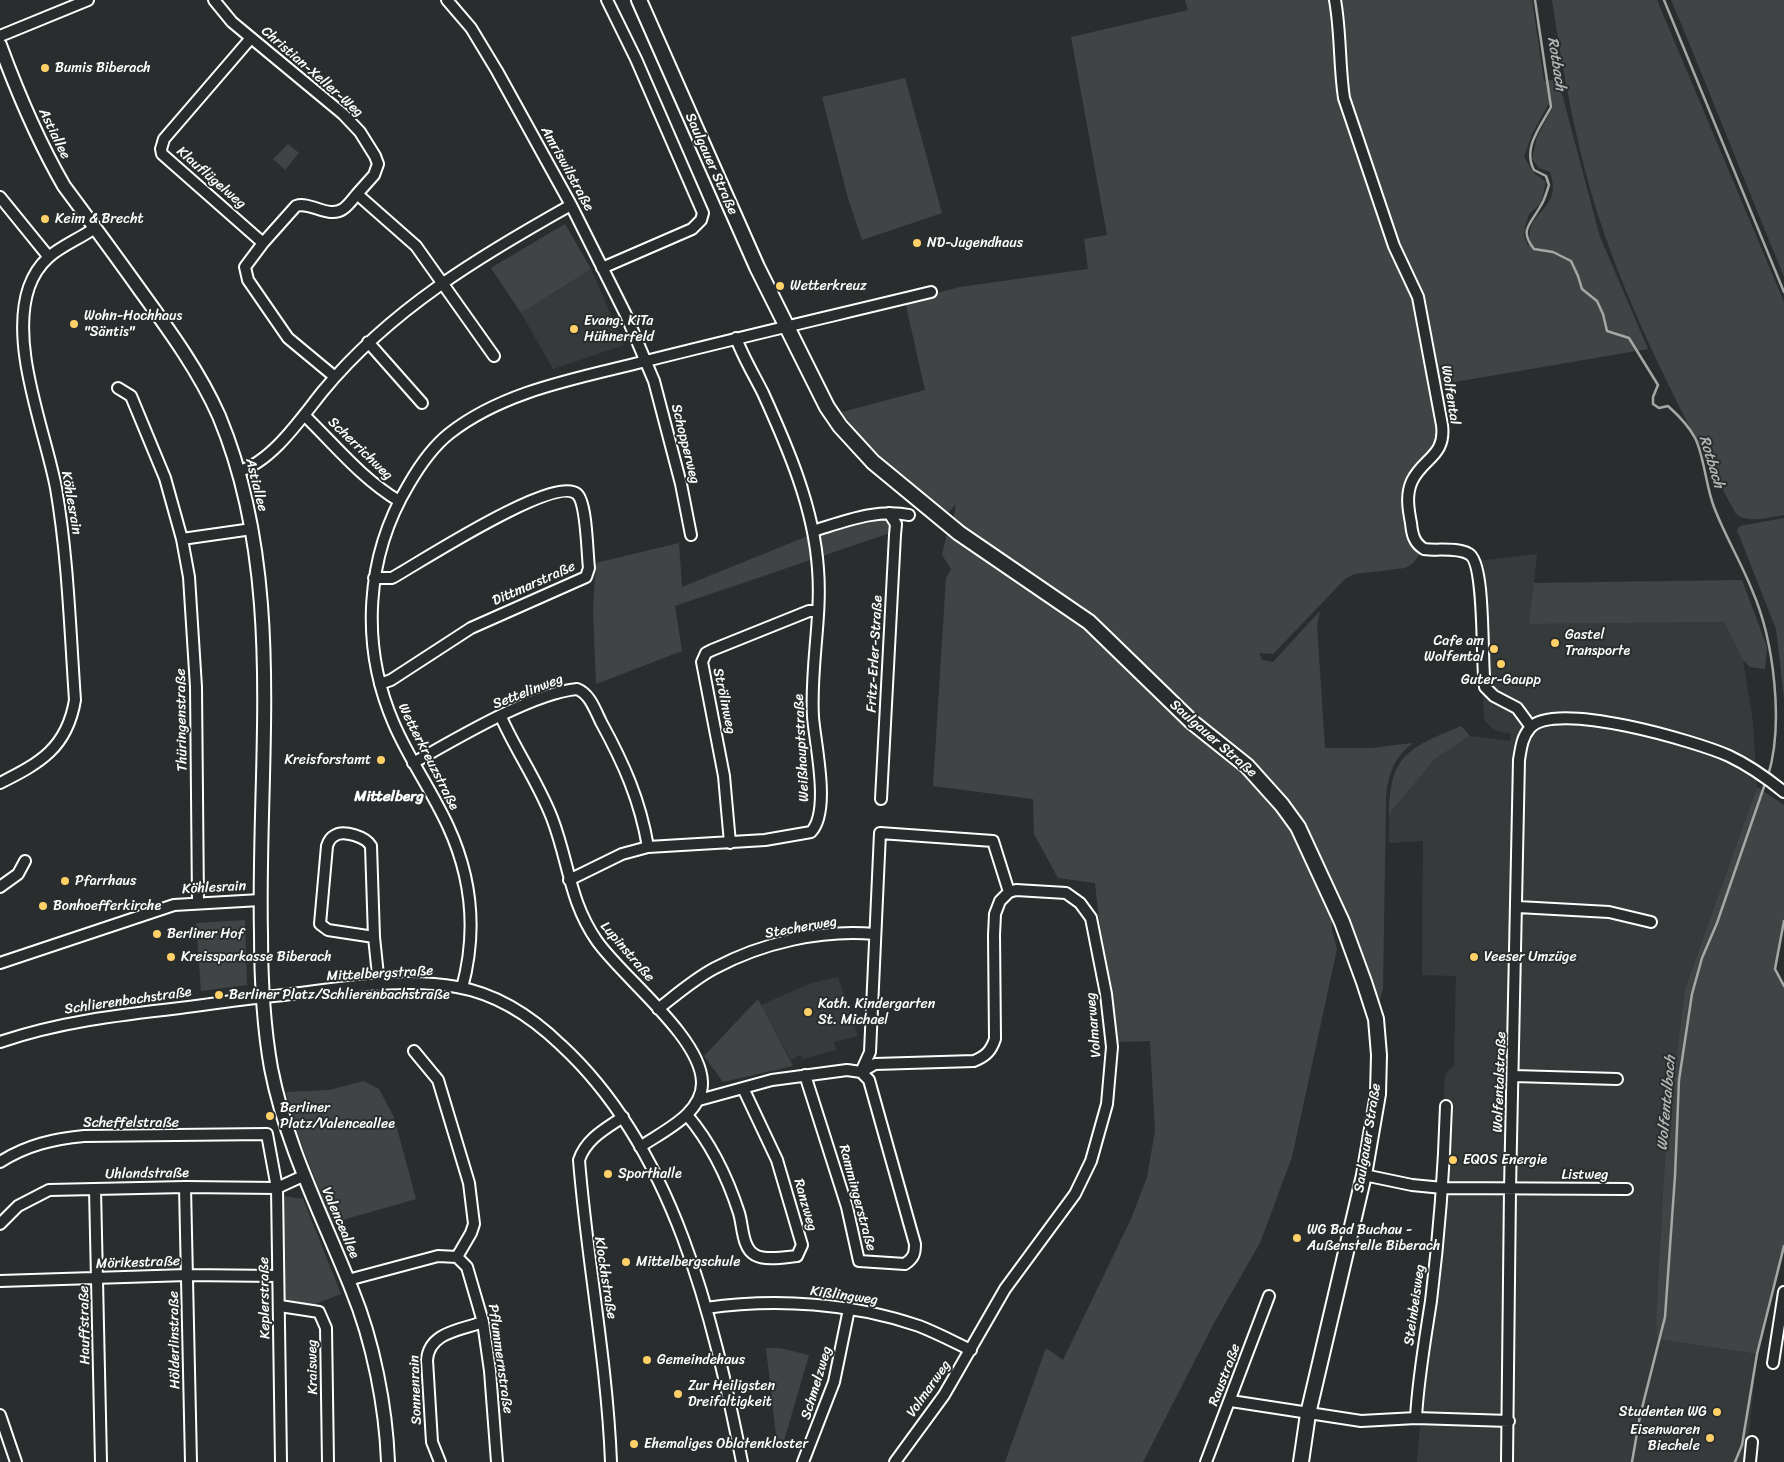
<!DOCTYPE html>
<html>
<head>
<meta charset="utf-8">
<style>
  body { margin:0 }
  canvas { display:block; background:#2a2d2e }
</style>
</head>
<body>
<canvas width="1784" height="1462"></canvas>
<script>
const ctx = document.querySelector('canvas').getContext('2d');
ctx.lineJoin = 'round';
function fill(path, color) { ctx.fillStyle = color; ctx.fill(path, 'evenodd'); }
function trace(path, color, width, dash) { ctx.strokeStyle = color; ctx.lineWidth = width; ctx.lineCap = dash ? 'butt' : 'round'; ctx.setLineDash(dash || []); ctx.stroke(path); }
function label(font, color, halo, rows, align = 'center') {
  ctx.font = font + ' Sriracha,sans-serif'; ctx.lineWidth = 4; ctx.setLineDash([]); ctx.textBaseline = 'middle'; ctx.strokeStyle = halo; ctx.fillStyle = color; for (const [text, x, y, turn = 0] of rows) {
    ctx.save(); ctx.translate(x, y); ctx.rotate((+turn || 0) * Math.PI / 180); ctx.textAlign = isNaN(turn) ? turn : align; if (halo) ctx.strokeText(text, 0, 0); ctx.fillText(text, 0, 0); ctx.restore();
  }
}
const built = new Path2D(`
  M591 269 624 345 553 369 521 313Z
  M1537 554 1530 624 1724 622 1743 660 1753 722 1757 787 1685 989 1666 1140 1656 1319 1657 1339 1757 1354 1746 1462H1417L1440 1185 1445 1074 1454 1066 1456 976 1422 975 1423 841 1389 843V814L1435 759 1470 736 1510 741 1511 734 1494 730 1484 720 1478 561Z
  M838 977 858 1036 834 1042 836 1050 802 1059 801 1055 791 1060 761 1005 811 983Z`);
const green = new Path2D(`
  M1185 0H1532L1544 81 1558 79 1600 237 1648 349 1437 385 1429 328 1342 99 1355 146 1381 220 1416 298 1441 436 1406 493 1421 551C1417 559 1414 564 1405 568L1355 574 1346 578 1273 654 1259 653 1262 660 1273 662 1320 611 1317 625 1325 748H1371L1413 743C1394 757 1389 773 1386 795L1383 988 1380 1000 1376 1002 1331 901 1332 930 1337 949 1292 1157 1260 1243 1214 1323 1143 1462H1005L1046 1348 1063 1360 1131 1219 1147 1177 1155 1131 1150 1041 1117 1042C1111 989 1100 936 1095 883L1058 878 1034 834 1033 799 933 786 946 578 951 569 942 555 947 533 1096 633 1301 824 1249 763 1063 595 953 522 956 504 947 514 860 438 842 412 925 390 905 301 960 287 1088 269 1084 239 1107 235 1071 37 1188 10ZM1550 101 1553 107 1537 137 1532 159 1539 168 1550 172C1564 212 1522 211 1531 243L1528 246 1524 236 1525 226 1529 214 1541 203 1546 182 1533 172 1524 157 1532 134Z
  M1552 0H1657L1784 302V515C1770 517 1748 524 1736 514 1684 418 1632 319 1598 215 1576 145 1563 73 1552 0Z
  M1671 0H1784V277L1683 28Z
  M905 78 942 213 862 240 848 198 822 97Z
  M288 144 299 153 285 170 273 159Z
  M565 224 591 269 521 313 491 268Z
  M903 514 893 532 675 606 682 651 596 684 593 609 596 563 679 543 682 587 830 527Z
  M1784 518V698L1776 629 1737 530 1740 526Z
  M1742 580 1767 647 1765 669 1750 667 1743 660 1724 622 1529 624 1534 583Z
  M1461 726 1470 736 1435 759 1389 814C1390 753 1410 748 1461 726Z
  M1757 787 1784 805V921L1775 969 1784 986V1246L1757 1354 1657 1339 1656 1319 1666 1140 1685 989Z
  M245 920 247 985 201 991 196 923Z
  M758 999 793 1066 723 1082 704 1056Z
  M364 1081 379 1089 394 1117 416 1199 332 1223 295 1127 286 1092 329 1090Z
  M284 1196 303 1199 341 1294 310 1306 284 1304Z
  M766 1348H779L809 1355 783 1444 777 1443Z`);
const stream = new Path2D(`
  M1535 0 1551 107C1541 126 1522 148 1534 170L1546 176 1549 185C1546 193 1545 200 1540 207 1530 225 1519 230 1534 249L1553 252 1571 261 1578 276 1582 289 1597 301 1603 314 1607 331 1629 338 1658 385 1653 397V404L1659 408 1668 406C1678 415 1689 426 1695 438 1704 455 1706 487 1714 507 1725 536 1741 562 1752 590 1774 640 1784 724 1768 776
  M1664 0 1784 292
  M1784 921 1775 969 1784 986
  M1632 1462 1640 1416 1665 1317 1675 1176 1679 1080 1692 994 1702 958 1717 923 1766 781
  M1735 1462 1742 1445 1757 1354 1784 1246`);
const minor = new Path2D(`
  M214 0 232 22 343 114 360 132 375 156 378 164 374 175 357 194 416 246 494 356
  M447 0 471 28 497 71 571 205 626 315 654 381 681 484 691 535
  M1335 0C1341 33 1339 65 1344 98L1394 246 1418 297 1442 425C1446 456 1423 458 1412 481 1406 494 1408 508 1411 523 1412 534 1414 543 1424 549 1437 551 1457 547 1469 554 1486 563 1481 664 1485 687L1494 696 1517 708 1531 727
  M0 36 88 0
  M251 38 164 139 161 149 162 154 263 243 245 267 248 280 288 338 335 377
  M0 197 48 256
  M263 243 296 206C310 201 329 219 343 209 348 206 353 199 357 194
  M602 268 692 229 701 220 703 213 636 59 607 0
  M368 342 422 403
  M118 388 131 396 165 478 182 539 189 577 196 687 198 902
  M304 415C335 445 361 478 399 501
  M239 471C272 462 302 417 323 391 391 309 480 256 571 205
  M813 531C843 522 878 508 909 515
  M182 539 252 529
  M374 578H392C419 563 555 474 577 494 587 503 587 553 589 568L586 577 471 628 391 680 380 684
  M501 717C516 751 538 782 552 818 569 862 569 901 597 941 622 977 701 1037 702 1082 703 1114 663 1131 640 1147
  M413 763C454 740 532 693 577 689 590 694 595 710 601 722 624 764 640 800 648 847
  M0 783C40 763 67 748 75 700 70 629 68 558 56 488 45 430 9 345 29 287 42 251 67 247 95 228
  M881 799 895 535 896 524 889 513
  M730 843 724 776 702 662 706 653 712 650 809 611H817
  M569 880 622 854 648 847 765 840 811 832C831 811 815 744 813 717 810 668 822 618 818 569 814 508 788 448 763 393 754 375 743 357 736 338
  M0 887 18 874 25 861
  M1518 907 1609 912 1651 922
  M374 937 328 930 320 924 327 846C328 843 330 838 334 836 343 829 366 837 371 846L374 937 379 985
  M0 963 174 905 260 900
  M462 988C477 933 472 878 448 826 432 791 409 759 394 724 360 646 365 557 409 484 420 465 432 447 450 433 505 390 580 378 646 361 741 337 836 315 931 292
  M658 1009C676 995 694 979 715 968 762 943 821 929 875 934
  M0 1042C59 1022 118 1015 180 1008 212 1004 243 999 274 996 333 990 398 976 457 987 498 994 532 1017 561 1045 674 1149 713 1317 742 1462
  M414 1051 438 1080 469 1183 474 1224 471 1233 457 1257
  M805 1075 847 1207 859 1261 905 1264C914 1258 915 1253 915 1244L869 1080 861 1072 870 1052 880 833 993 841 1009 892
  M1514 1076 1617 1079
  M699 1100 772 1080 847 1070 861 1072 875 1064 974 1061C986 1056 991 1051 995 1039L994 935 995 914 1000 901 1009 892 1016 890 1066 893 1080 903 1091 918 1106 994 1112 1047 1107 1104 1091 1161 1075 1194 1005 1289 944 1395 895 1462
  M687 1115C710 1142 728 1179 739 1213 743 1226 742 1248 755 1255 765 1261 786 1257 797 1256L802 1245 777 1160 743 1088
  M0 1162C27 1145 53 1139 84 1136L267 1134 277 1188 281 1462
  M1364 1175 1412 1185 1443 1188 1627 1189
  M185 1187 191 1462
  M95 1189 101 1462
  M0 1224 18 1206 49 1190 185 1187 277 1188 303 1176
  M348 1280 438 1256 457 1257 467 1267 483 1322 490 1371 497 1462
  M0 1281 187 1275 278 1276
  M280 1306 319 1312 326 1328 328 1462
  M706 1308C776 1298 852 1303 919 1326 937 1333 954 1342 971 1350
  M1773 1363 1784 1292
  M1231 1401 1361 1421 1416 1418 1509 1421
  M0 1415 16 1462
  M1416 1418C1418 1379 1425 1340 1431 1301 1439 1236 1444 1171 1446 1106
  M440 1462 432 1442 427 1360C429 1332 461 1330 483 1322
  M611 1462C607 1360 587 1261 579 1160 586 1139 605 1129 623 1117
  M803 1462 834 1382 849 1309
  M1206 1462 1269 1296
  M1507 1462 1510 1189 1519 760C1521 748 1522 737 1530 728 1554 699 1698 742 1729 756 1748 765 1768 779 1784 792
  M1750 1462 1752 1442`);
const tertiary = new Path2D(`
  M0 45C18 94 38 141 64 186 90 221 115 255 140 290 169 330 199 371 219 416 287 579 257 762 261 933 261 978 263 1023 271 1068 286 1146 323 1217 352 1290 373 1341 386 1407 388 1462`);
const secondary = new Path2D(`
  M639 0 757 267 827 407 840 426 873 462 959 533 1089 622 1192 722 1247 766 1282 805 1298 827 1342 922 1364 982 1376 1019 1379 1055 1378 1094 1364 1175 1308 1414 1301 1462`);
const markers = [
  [45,68,5,"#ffd166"],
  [45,219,5,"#ffd166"],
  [917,243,5,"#ffd166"],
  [780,286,5,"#ffd166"],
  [74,324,5,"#ffd166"],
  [574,329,5,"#ffd166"],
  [1555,643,5,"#ffd166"],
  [1494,649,5,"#ffd166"],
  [1501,664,5,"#ffd166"],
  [381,760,5,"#ffd166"],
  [65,881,5,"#ffd166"],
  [43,906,5,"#ffd166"],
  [157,934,5,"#ffd166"],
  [171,957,5,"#ffd166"],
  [1474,957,5,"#ffd166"],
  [219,995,5,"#ffd166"],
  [808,1012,5,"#ffd166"],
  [270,1116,5,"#ffd166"],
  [1453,1160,5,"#ffd166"],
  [608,1174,5,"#ffd166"],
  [1297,1238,5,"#ffd166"],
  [626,1262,5,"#ffd166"],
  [647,1360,5,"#ffd166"],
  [678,1394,5,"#ffd166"],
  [1717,1412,5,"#ffd166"],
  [1710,1438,5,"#ffd166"],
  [634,1444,5,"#ffd166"]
];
const poiNames = [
  ["Bumis Biberach",55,68],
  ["Keim & Brecht",55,219],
  ["ND-Jugendhaus",927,243],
  ["Wetterkreuz",790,286],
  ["Wohn-Hochhaus",84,316],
  ["\"Säntis\"",84,332],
  ["Evang. KiTa",584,321],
  ["Hühnerfeld",584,337],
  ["Gastel",1565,635],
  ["Transporte",1565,651],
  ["Cafe am",1484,641,"right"],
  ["Wolfental",1484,657,"right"],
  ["Guter-Gaupp",1501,680,"center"],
  ["Kreisforstamt",371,760,"right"],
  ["Pfarrhaus",75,881],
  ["Bonhoefferkirche",53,906],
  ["Berliner Hof",167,934],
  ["Kreissparkasse Biberach",181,957],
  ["Veeser Umzüge",1484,957],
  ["Berliner Platz/Schlierenbachstraße",229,995],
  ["Kath. Kindergarten",818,1004],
  ["St. Michael",818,1020],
  ["Berliner",280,1108],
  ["Platz/Valenceallee",280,1124],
  ["EQOS Energie",1463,1160],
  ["Sporthalle",618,1174],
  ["WG Bad Buchau -",1307,1230],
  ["Außenstelle Biberach",1307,1246],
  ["Mittelbergschule",636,1262],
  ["Gemeindehaus",657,1360],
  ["Zur Heiligsten",688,1386],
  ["Dreifaltigkeit",688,1402],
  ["Studenten WG",1707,1412,"right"],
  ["Eisenwaren",1700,1430,"right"],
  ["Biechele",1700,1446,"right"],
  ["Ehemaliges Oblatenkloster",644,1444]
];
const streetNames = [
  ["Christian-Xeller-Weg",312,72,41],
  ["Astiallee",54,134,64],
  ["Saulgauer Straße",711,164,66],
  ["Amriswilstraße",567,169,61],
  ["Klauflügelweg",211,178,41],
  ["Wolfental",1450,395,81],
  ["Schopperweg",685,444,76],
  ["Scherrichweg",360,449,44],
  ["Astiallee",256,485,76],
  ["Köhlesrain",71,503,80],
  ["Dittmarstraße",534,584,-24],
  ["Fritz-Erler-Straße",875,654,-87],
  ["Settelinweg",528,692,-21],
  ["Strölinweg",724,701,78],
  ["Thüringenstraße",182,720,-91],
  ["Saulgauer Straße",1213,739,41],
  ["Weißhauptstraße",802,748,-93],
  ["Wetterkreuzstraße",428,757,63],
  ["Köhlesrain",214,888,-3],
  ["Stecherweg",801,928,-10],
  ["Lupinstraße",627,952,49],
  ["Mittelbergstraße",380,974,-3],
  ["Schlierenbachstraße",128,1001,-8],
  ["Volmarweg",1094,1025,-95],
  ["Wolfentalstraße",1500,1082,-88],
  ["Scheffelstraße",131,1123],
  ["Saulgauer Straße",1368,1138,-81],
  ["Uhlandstraße",147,1174,-1],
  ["Listweg",1585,1175],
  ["Rammingerstraße",857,1198,75],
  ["Ranzweg",805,1205,74],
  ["Valenceallee",340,1223,67],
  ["Mörikestraße",138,1263,-2],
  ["Klockhstraße",605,1278,81],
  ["Kißlingweg",844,1296,8],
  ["Keplerstraße",265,1298,-91],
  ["Steinbeisweg",1415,1305,-82],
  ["Hauffstraße",85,1325,-91],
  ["Hölderlinstraße",175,1340,-91],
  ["Pflummernstraße",500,1359,82],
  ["Kraisweg",313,1367,-91],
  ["Raustraße",1225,1375,-69],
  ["Schmelzweg",817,1383,-73],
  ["Volmarweg",929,1389,-55],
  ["Sonnenrain",416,1390,-92]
];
const waterNames = [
  ["Rotbach",1556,64,81],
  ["Rotbach",1711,462,73],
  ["Wolfentalbach",1667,1103,-85]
];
const neighbourhoodNames = [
  ["Mittelberg",389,797]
];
fill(built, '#373a3b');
fill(green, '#414445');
trace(stream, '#a6a7a7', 2.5);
trace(minor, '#fff', 14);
trace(tertiary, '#fff', 16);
trace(secondary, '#fff', 18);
trace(minor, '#2a2d2e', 10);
trace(tertiary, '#2a2d2e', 12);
trace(secondary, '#2a2d2e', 14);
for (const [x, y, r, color] of markers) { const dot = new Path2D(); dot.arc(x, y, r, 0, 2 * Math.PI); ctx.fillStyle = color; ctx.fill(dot); trace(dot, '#2a2d2e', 2); }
label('14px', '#fff', '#2a2d2e', poiNames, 'left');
label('14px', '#fff', '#2a2d2e', streetNames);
label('italic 15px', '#b4b6b6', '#2a2d2e', waterNames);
label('bold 15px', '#fff', '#2a2d2e', neighbourhoodNames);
</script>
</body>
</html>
